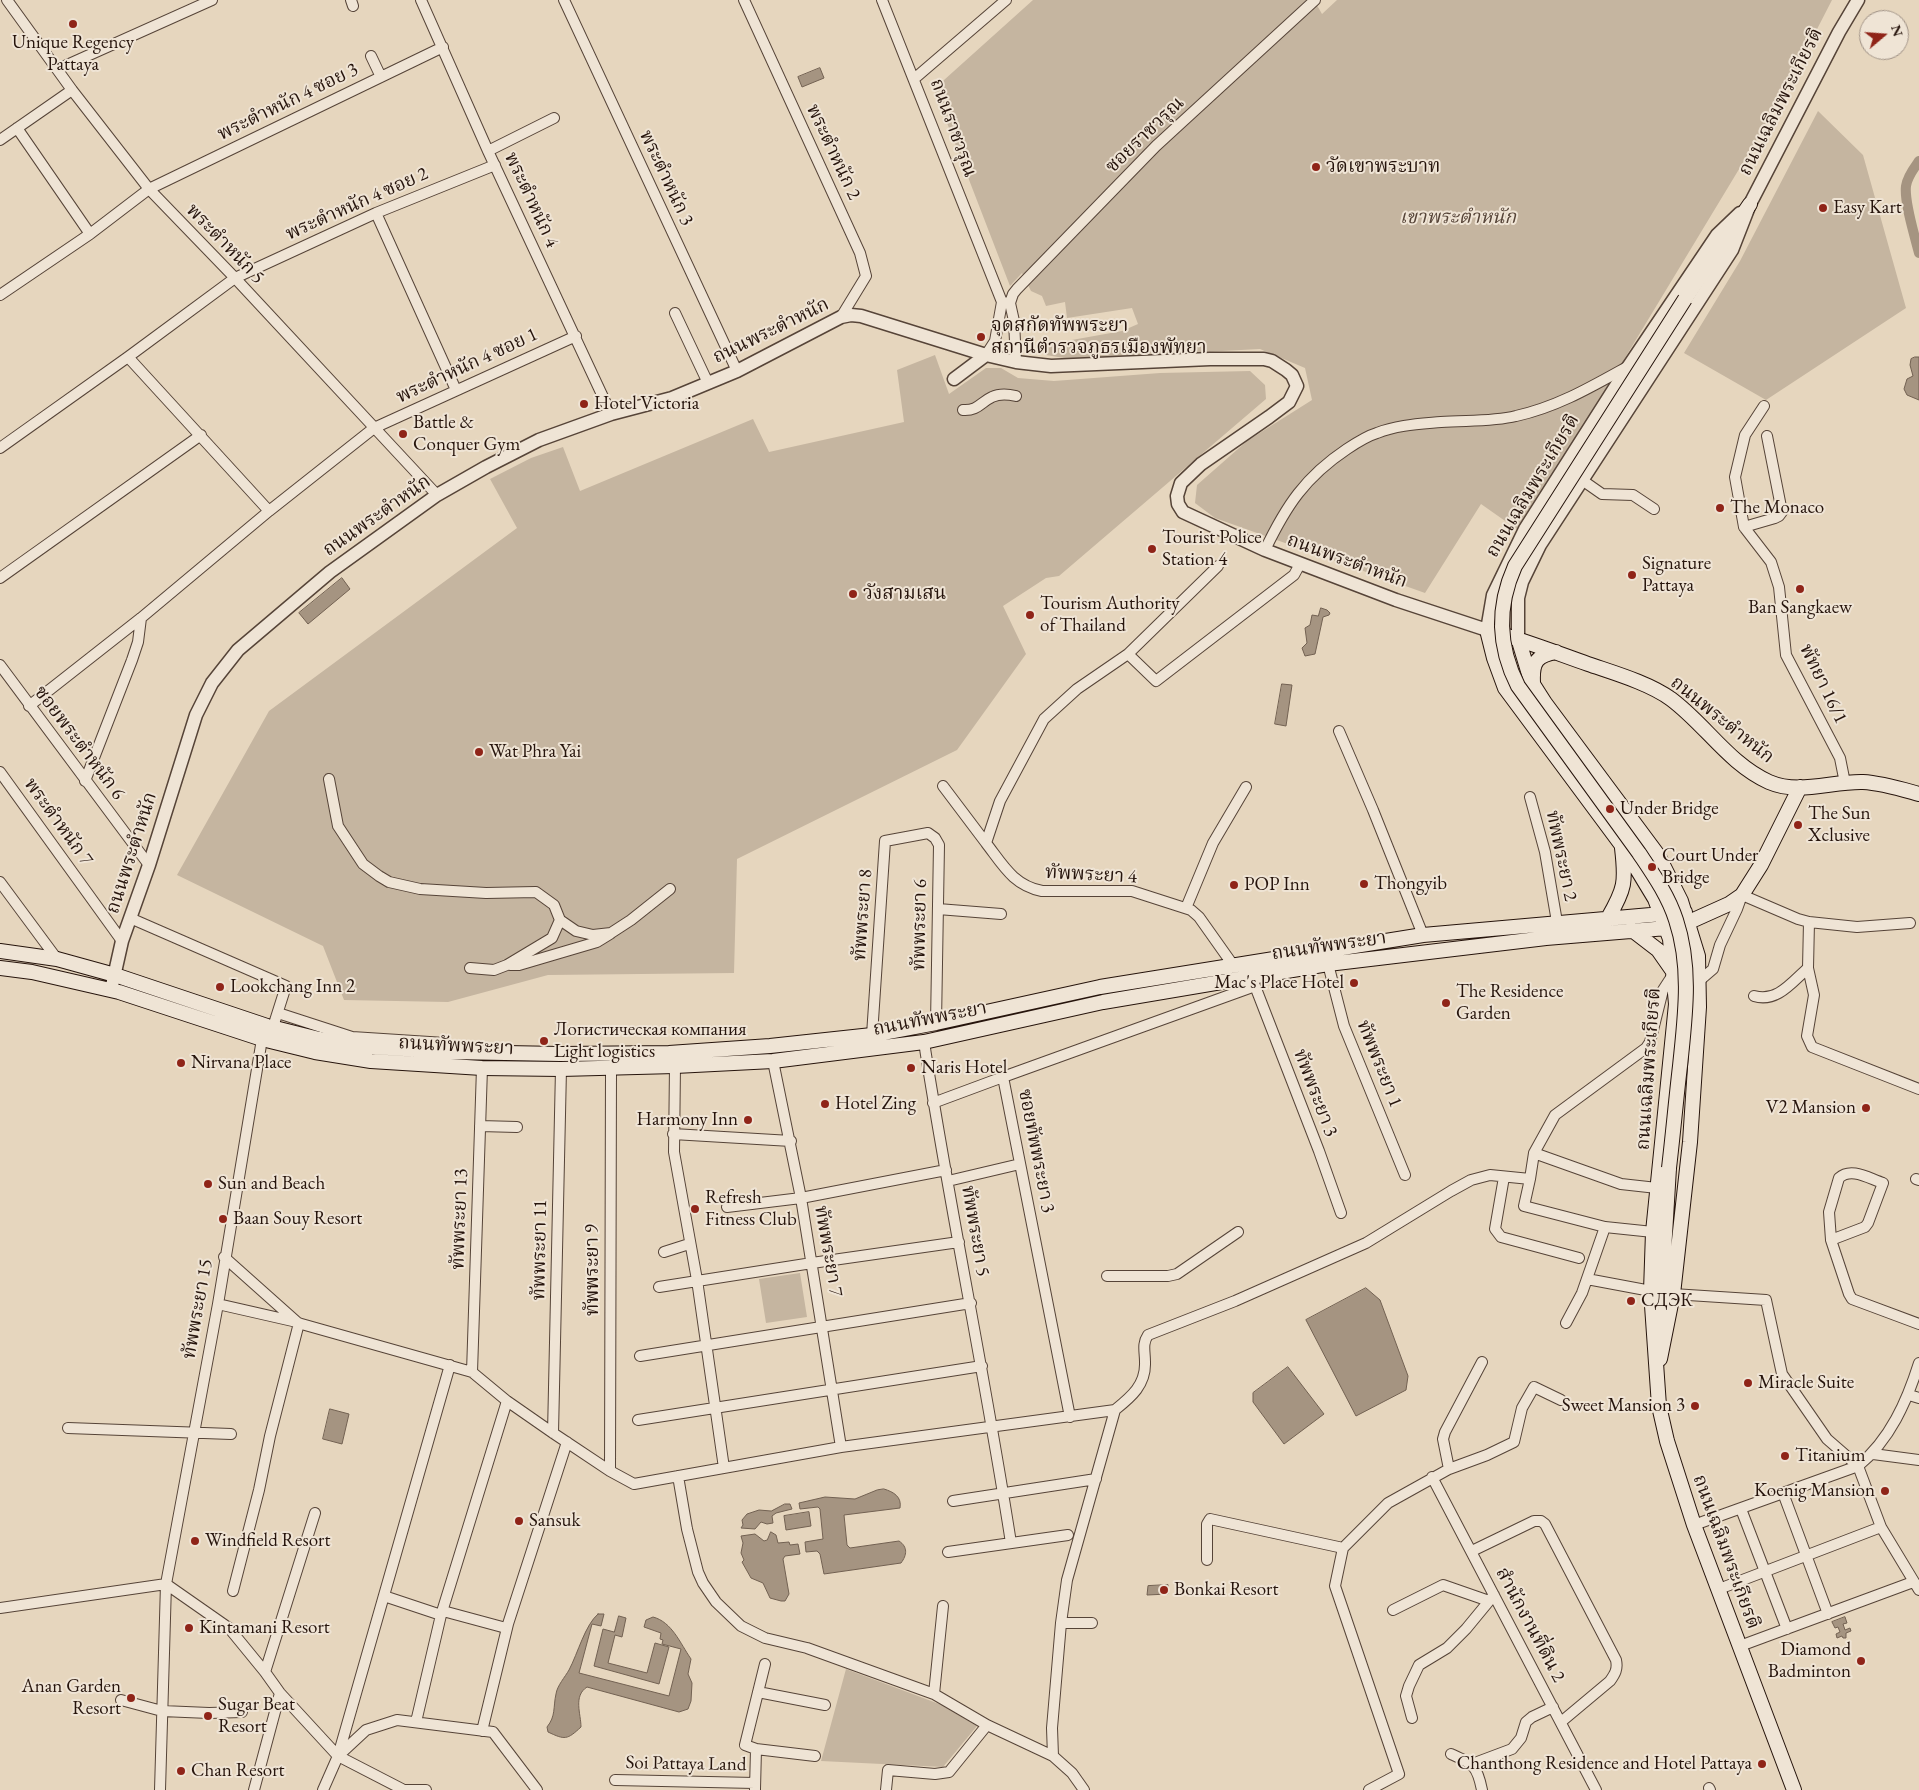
<!DOCTYPE html>
<html>
<head>
<meta charset="utf-8">
<style>
  body { margin:0 }
  #map { position:relative; width:1919px; height:1790px; overflow:hidden; background:#e6d6be; font-family:"EB Garamond",serif }
  canvas { display:block }
  .north { position:absolute; left:1859px; top:10px; width:50px; height:50px; box-sizing:border-box; background:#efe4d5; border:1px solid #9f9185; border-radius:50%; rotate:72deg; font-size:14px; font-weight:700; line-height:20px; text-align:center; color:#26140c }
  .north::after { content:''; display:block; margin:auto; width:18px; height:22px; background:#8f2418; clip-path:polygon(50% 0,100% 100%,50% 72%,0 100%) }
</style>
</head>
<body>
<div id="map">
<canvas width="1919" height="1790"></canvas>
<div class="north">N</div>
</div>
<script>
const ctx = document.querySelector('canvas').getContext('2d');
ctx.lineJoin = 'round';
function fill(path, color) { ctx.fillStyle = color; ctx.fill(path, 'evenodd'); }
function trace(path, color, width, dash) { ctx.strokeStyle = color; ctx.lineWidth = width; ctx.lineCap = dash ? 'butt' : 'round'; ctx.setLineDash(dash || []); ctx.stroke(path); }
function label(font, color, halo, rows, align = 'center') {
  ctx.font = font + ' "EB Garamond","Noto Serif Thai",serif'; ctx.lineWidth = 4; ctx.setLineDash([]); ctx.textBaseline = 'middle'; ctx.strokeStyle = halo; ctx.fillStyle = color; for (const [text, x, y, turn = 0] of rows) {
    ctx.save(); ctx.translate(x, y); ctx.rotate((+turn || 0) * Math.PI / 180); ctx.textAlign = isNaN(turn) ? turn : align; if (halo) ctx.strokeText(text, 0, 0); ctx.fillText(text, 0, 0); ctx.restore();
  }
}
const green = new Path2D(`
  M1033 0H1314L1322 14 1337 0H1832L1779 103 1582 429 1518 530 1481 504 1425 593 1215 518 1195 503 1197 485 1247 441 1312 400 1305 368 1260 349 1070 359 1046 355 1040 351 1044 345 1122 331 1138 324 1132 308 1067 318 1065 302 1046 306 1042 296 1031 291 1022 273 1010 286 934 89Z
  M1818 111 1863 155 1906 308 1766 400 1684 353 1740 261Z
  M935 355 949 394 986 368H1001L1018 378 1054 381 1160 373 1250 371 1265 385 1266 399 1059 576 1046 578 1003 606 1026 654 957 750 737 859 734 973 548 975 448 1002 344 1000 323 946 177 875 269 711 517 528 490 479 531 458 563 447 580 491 753 419 769 452 904 422 897 370Z
  M800 1273 807 1317 766 1323 759 1279Z
  M846 1669 942 1705 977 1726 943 1767 821 1761Z`);
const water = new Path2D(`
  M820 68 824 78 802 87 798 77Z
  M1915 357H1919V400L1907 395 1904 389 1907 379 1913 376 1910 365 1911 359Z
  M342 578 350 589 308 624 299 613Z
  M1321 608 1327 610 1330 613 1329 615 1323 617 1315 654 1305 656 1302 648 1307 643 1305 628 1310 625 1312 615 1318 616Z
  M1282 684 1292 685 1286 726 1275 724Z
  M1366 1288 1380 1300 1408 1376 1406 1390 1356 1416 1306 1320Z
  M1288 1367 1324 1414 1284 1444 1253 1402V1393Z
  M330 1409 349 1414 342 1444 323 1439Z
  M884 1489C894 1492 902 1497 900 1508L844 1515 847 1545 850 1548 899 1541C908 1547 907 1555 901 1563L824 1574 820 1554 817 1551 806 1552 805 1542 823 1539 820 1509 818 1507 800 1509 799 1503 825 1497 855 1499 877 1490Z
  M785 1504H790L792 1509 776 1513 772 1516 773 1523 767 1524 761 1522 755 1529 741 1528 743 1525 742 1520 747 1514 759 1510 771 1511Z
  M809 1512 811 1526 786 1530 784 1516Z
  M771 1532 776 1535 778 1543 789 1542 790 1545 798 1544 800 1554 785 1556 783 1559 789 1594 785 1601H781L770 1598 763 1583 751 1578 742 1562 744 1560 741 1553 743 1543 741 1536 755 1534 764 1541 767 1540Z
  M1168 1585V1594L1147 1595 1148 1586Z
  M598 1614H604L601 1626 592 1624 579 1673 669 1696 681 1649 662 1644 663 1640 660 1639 661 1633 644 1627 646 1620 653 1617C672 1622 680 1643 691 1659L688 1674 692 1683 691 1701 688 1709 679 1712 587 1687C573 1696 581 1714 581 1727 567 1740 565 1740 548 1732L547 1727C556 1716 553 1707 556 1694 557 1686 565 1677 569 1670 578 1653 585 1625 598 1614Z
  M619 1616 626 1618 622 1637 615 1635 608 1663 647 1673 655 1643 669 1647 659 1684 594 1666 603 1629 614 1632Z
  M1845 1617 1847 1623 1843 1624 1845 1630 1850 1628 1851 1631 1846 1633V1638H1843L1842 1636 1837 1638 1836 1634 1840 1632 1838 1627 1835 1628 1832 1622Z`);
const canal = new Path2D(`
  M1919 161C1914 168 1907 177 1906 186 1904 202 1915 237 1919 253`);
const minor = new Path2D(`
  M7 0 72 90 149 189 235 278 437 495
  M351 0 353 6
  M421 0 488 151 611 414
  M564 0 737 371
  M744 0 860 253 866 276 841 317
  M882 0 1002 302 1010 303
  M371 56 381 77
  M58 69 212 0
  M914 79 1006 0
  M17 128 90 234
  M0 140 72 90
  M488 151 554 118
  M376 213 456 390
  M0 295 90 234 149 189 443 47
  M1010 303 1013 294 1017 289 1156 146 1315 0
  M1010 303 1014 321 1016 362
  M675 313 708 383
  M986 355 995 341 1002 302
  M128 357 269 511
  M1764 406 1745 435 1735 477 1744 527 1771 562 1779 587 1786 655 1840 758 1845 783
  M963 410C978 411 981 402 992 397 1000 393 1008 394 1016 396
  M0 448 128 357 235 278 376 213 495 165
  M1582 480 1602 494 1633 495 1654 509
  M1744 527 1775 518 1779 516 1782 512 1767 436
  M1265 550C1286 506 1305 477 1347 449 1356 443 1367 436 1377 433 1397 425 1420 424 1441 422 1465 420 1492 422 1516 416 1557 407 1591 387 1627 367
  M0 578 201 435
  M1128 654 1218 566
  M0 665 149 865
  M29 706 141 618 269 511 374 428 576 336
  M1339 731 1373 810 1423 935
  M0 772 122 941
  M329 779 338 826 363 864 379 876 389 882 420 889 486 893 536 892 554 905 560 920 552 938 507 965 494 970 470 968
  M85 781 132 660 138 642 141 618
  M943 786 986 843
  M1530 797 1545 852 1557 922
  M0 882 57 959
  M1186 908 1213 843 1246 787
  M938 909 1001 914
  M130 918 286 986 273 1027
  M560 920 576 931 593 935 611 933 631 920 670 889
  M1809 922 1857 927 1910 923
  M1328 964 1344 1026 1405 1175
  M510 965H519L597 942 610 934
  M1233 965 1199 917 1191 910 1132 891H1042C1013 885 1003 865 986 843L1000 801 1044 719 1077 689 1128 654 1156 681 1294 575 1300 564
  M1699 981 1713 969 1720 945 1737 909 1742 895 1798 919 1809 922 1808 968 1814 995 1807 1036 1812 1047 1919 1089
  M1255 986 1319 1151 1341 1213
  M1754 996C1777 1003 1792 982 1808 968
  M278 1013 352 1037 445 1043 444 1052
  M872 1035 885 841 928 833 935 838 939 845 936 1023
  M924 1042C950 1210 985 1375 1011 1543
  M773 1061 801 1198 841 1447
  M675 1066 674 1152 697 1280 724 1468
  M933 1103 1003 1077
  M480 1126 517 1127
  M673 1134 791 1141
  M1534 1153 1621 1184 1657 1188
  M1504 1177 1495 1229 1501 1237 1579 1258
  M1916 1179 1919 1180
  M948 1181 1020 1164
  M727 1207 801 1198 946 1170
  M1653 1232 1605 1227 1524 1206 1530 1179 1534 1153 1555 1115 1646 1048 1650 1042 1663 990 1674 973
  M1831 1240 1865 1227 1868 1223 1883 1183C1868 1178 1851 1167 1839 1178L1829 1212 1831 1240 1849 1294 1852 1299 1919 1324
  M664 1252 689 1244
  M224 1257 298 1323 472 1372 507 1401 553 1433 610 1471 634 1484 841 1447 1115 1410
  M1107 1276H1168L1177 1274 1238 1232
  M1587 1279 1651 1291
  M659 1287 812 1263 959 1242
  M1673 1294 1766 1300 1782 1374 1827 1439 1858 1466 1881 1527 1919 1590
  M218 1304 297 1322
  M1566 1323 1582 1293 1605 1227
  M640 1356 971 1303
  M472 1372 482 1068
  M1909 1395 1919 1398
  M1070 1417 1003 1077 1255 986 1252 976
  M638 1420 982 1366
  M68 1428 231 1434
  M553 1433 561 1069
  M1873 1454 1919 1460
  M1449 1469 1443 1439 1445 1432 1482 1362
  M610 1471 611 1069
  M678 1476 687 1529 698 1572 703 1583 716 1602 741 1626 765 1638 807 1648 934 1694 987 1725 1053 1756 1072 1773 1084 1790
  M1432 1477 1596 1790
  M1783 1493 1828 1614
  M953 1501 1096 1479
  M1741 1509 1787 1629
  M1694 1525 1858 1466C1890 1440 1907 1401 1919 1363
  M1472 1551 1534 1521H1541L1545 1524 1616 1660C1618 1669 1615 1674 1610 1681L1561 1722
  M948 1552 1068 1535
  M1207 1560V1524L1210 1519 1343 1548
  M1719 1589 1881 1527
  M233 1591 259 1490 270 1436 299 1323
  M384 1596 441 1615
  M0 1608 166 1584 229 1628 265 1672 280 1693 338 1756 402 1789
  M1393 1610 1443 1585 1489 1601
  M443 1611 506 1628
  M1061 1623H1092
  M1740 1646 1913 1582
  M765 1664 745 1745 756 1749 815 1756
  M265 1672 315 1513
  M758 1692 825 1705
  M934 1694 943 1606
  M121 1700 162 1711 209 1713 242 1712
  M1412 1718 1406 1696 1409 1686 1419 1665 1447 1648 1466 1629 1494 1595
  M416 1722 441 1615 507 1401
  M482 1731 508 1624 567 1442
  M1451 1754C1473 1764 1477 1765 1482 1790
  M338 1756 450 1365
  M1053 1756 1052 1728 1061 1623 1067 1580 1115 1410C1131 1397 1146 1385 1145 1362 1145 1351 1142 1344 1148 1335L1235 1301 1366 1243 1451 1191 1471 1180 1490 1175 1530 1179
  M1472 1764 1512 1749 1521 1738 1526 1722 1532 1717 1553 1707
  M615 1780 755 1783
  M1709 1788 1710 1790
  M755 1789 756 1749
  M160 1790 166 1584 218 1304 262 1039
  M254 1790 280 1693
  M323 1790 338 1756 366 1730 397 1720 493 1732 537 1790
  M401 1790H426
  M886 1790 888 1770 935 1774 949 1772 987 1725
  M1369 1790 1399 1774 1335 1586 1343 1548 1388 1503 1449 1469 1487 1455 1514 1442 1522 1408 1534 1387 1561 1400`);
const tertiary = new Path2D(`
  M954 379 986 355
  M1518 638V598L1522 582 1540 545 1732 250 1750 204 1839 32 1858 0
  M111 990 122 941 149 865 196 715 212 683 238 650 330 572 437 495 486 467 539 440 611 414 672 398 737 371 841 317 851 315 861 316 986 355 1016 362 1051 366 1210 359H1264L1272 361 1286 370 1292 375 1297 386 1289 402 1269 417 1201 464 1181 483 1177 496 1178 504 1183 512 1265 550 1396 600 1487 630 1493 595 1525 529 1628 367 1717 235 1740 213`);
const secondary = new Path2D(`
  M1685 299 1750 204
  M1518 638 1531 681 1545 703 1658 855 1681 901 1698 956 1699 1007 1690 1142 1673 1294 1660 1359
  M1533 682C1532 662 1537 655 1556 652
  M1608 918C1625 889 1626 882 1622 848
  M1632 930 1658 950 1672 970
  M0 951 57 959 115 975 267 1026 319 1039 373 1047 451 1052 560 1054 669 1053 770 1046 872 1035 936 1023 1100 987 1423 935 1685 912
  M0 968 32 972 119 992 262 1039 315 1052 371 1061 482 1068 561 1069 675 1066 773 1061 924 1042 1103 1002 1328 964 1546 938 1667 928 1689 922 1729 904 1742 895 1761 865 1800 787
  M1660 1318 1669 1168
  M1794 1790 1694 1525 1667 1441 1659 1406 1651 1291 1653 1232 1676 1004 1670 939 1655 899 1626 851 1505 688 1494 658 1487 630C1521 639 1554 652 1588 664 1614 673 1649 683 1671 699 1706 725 1729 764 1769 782 1799 795 1832 781 1863 782 1882 783 1901 789 1919 794`);
const secondaryBridge = new Path2D(`
  M1669 1168C1673 1134 1676 1100 1680 1066 1685 1017 1692 968 1676 920 1668 895 1653 874 1639 853L1518 686C1498 647 1497 606 1515 566L1685 299`);
const markers = [
  [73,24,5,"#8f2418"],
  [1316,167,5,"#8f2418"],
  [1823,208,5,"#8f2418"],
  [981,337,5,"#8f2418"],
  [584,404,5,"#8f2418"],
  [403,434,5,"#8f2418"],
  [1720,508,5,"#8f2418"],
  [1152,549,5,"#8f2418"],
  [1632,575,5,"#8f2418"],
  [1800,589,5,"#8f2418"],
  [853,594,5,"#8f2418"],
  [1030,615,5,"#8f2418"],
  [479,752,5,"#8f2418"],
  [1610,809,5,"#8f2418"],
  [1798,825,5,"#8f2418"],
  [1652,867,5,"#8f2418"],
  [1364,884,5,"#8f2418"],
  [1234,885,5,"#8f2418"],
  [1354,983,5,"#8f2418"],
  [220,987,5,"#8f2418"],
  [1446,1003,5,"#8f2418"],
  [544,1041,5,"#8f2418"],
  [181,1063,5,"#8f2418"],
  [911,1068,5,"#8f2418"],
  [825,1104,5,"#8f2418"],
  [1866,1108,5,"#8f2418"],
  [748,1120,5,"#8f2418"],
  [208,1184,5,"#8f2418"],
  [695,1209,5,"#8f2418"],
  [223,1219,5,"#8f2418"],
  [1631,1301,5,"#8f2418"],
  [1748,1383,5,"#8f2418"],
  [1695,1406,5,"#8f2418"],
  [1785,1456,5,"#8f2418"],
  [1885,1491,5,"#8f2418"],
  [519,1521,5,"#8f2418"],
  [195,1541,5,"#8f2418"],
  [1164,1590,5,"#8f2418"],
  [189,1628,5,"#8f2418"],
  [1861,1661,5,"#8f2418"],
  [131,1698,5,"#8f2418"],
  [208,1716,5,"#8f2418"],
  [1762,1764,5,"#8f2418"],
  [181,1771,5,"#8f2418"]
];
const poiNames = [
  ["Unique Regency",73,43,"center"],
  ["Pattaya",73,65,"center"],
  ["วัดเขาพระบาท",1326,167],
  ["Easy Kart",1833,208],
  ["จุดสกัดทัพพระยา",991,326],
  ["สถานีตำรวจภูธรเมืองพัทยา",991,348],
  ["Hotel Victoria",594,404],
  ["Battle &",413,423],
  ["Conquer Gym",413,445],
  ["The Monaco",1730,508],
  ["Tourist Police",1162,538],
  ["Station 4",1162,560],
  ["Signature",1642,564],
  ["Pattaya",1642,586],
  ["วังสามเสน",863,594],
  ["Tourism Authority",1040,604],
  ["of Thailand",1040,626],
  ["Ban Sangkaew",1800,608,"center"],
  ["Wat Phra Yai",489,752],
  ["Under Bridge",1620,809],
  ["The Sun",1808,814],
  ["Xclusive",1808,836],
  ["Court Under",1662,856],
  ["Bridge",1662,878],
  ["Thongyib",1374,884],
  ["POP Inn",1244,885],
  ["Mac's Place Hotel",1344,983,"right"],
  ["Lookchang Inn 2",230,987],
  ["The Residence",1456,992],
  ["Garden",1456,1014],
  ["Логистическая компания",554,1030],
  ["Light logistics",554,1052],
  ["Nirvana Place",191,1063],
  ["Naris Hotel",921,1068],
  ["Hotel Zing",835,1104],
  ["V2 Mansion",1856,1108,"right"],
  ["Harmony Inn",738,1120,"right"],
  ["Sun and Beach",218,1184],
  ["Refresh",705,1198],
  ["Fitness Club",705,1220],
  ["Baan Souy Resort",233,1219],
  ["СДЭК",1641,1301],
  ["Miracle Suite",1758,1383],
  ["Sweet Mansion 3",1685,1406,"right"],
  ["Titanium",1795,1456],
  ["Koenig Mansion",1875,1491,"right"],
  ["Sansuk",529,1521],
  ["Windfield Resort",205,1541],
  ["Bonkai Resort",1174,1590],
  ["Kintamani Resort",199,1628],
  ["Diamond",1851,1650,"right"],
  ["Badminton",1851,1672,"right"],
  ["Anan Garden",121,1687,"right"],
  ["Resort",121,1709,"right"],
  ["Sugar Beat",218,1705],
  ["Resort",218,1727],
  ["Chanthong Residence and Hotel Pattaya",1752,1764,"right"],
  ["Chan Resort",191,1771]
];
const streetNames = [
  ["พระตำหนัก 4 ซอย 3",288,102,-26],
  ["ถนนเฉลิมพระเกียรติ",1781,102,-63],
  ["ถนนราชวรุณ",953,128,70],
  ["ซอยราชวรุณ",1145,135,-44],
  ["พระตำหนัก 2",833,152,65],
  ["พระตำหนัก 3",666,178,65],
  ["พระตำหนัก 4",531,200,65],
  ["พระตำหนัก 4 ซอย 2",357,204,-24],
  ["พระตำหนัก 5",225,244,46],
  ["ถนนพระตำหนัก",771,331,-26],
  ["พระตำหนัก 4 ซอย 1",467,366,-25],
  ["ถนนเฉลิมพระเกียรติ",1533,486,-59],
  ["ถนนพระตำหนัก",377,516,-35],
  ["ถนนพระตำหนัก",1347,561,20],
  ["พัทยา 16/1",1823,684,64],
  ["ถนนพระตำหนัก",1722,720,39],
  ["ซอยพระตำหนัก 6",79,743,53],
  ["พระตำหนัก 7",58,822,54],
  ["ถนนพระตำหนัก",132,853,-72],
  ["ทัพพระยา 2",1561,856,78],
  ["ทัพพระยา 4",1091,875,3],
  ["ทัพพระยา 8",863,915,-86],
  ["ทัพพระยา 6",920,925,-89],
  ["ถนนทัพพระยา",1329,946,-8],
  ["ถนนทัพพระยา",930,1019,-11],
  ["ถนนทัพพระยา",456,1046,3],
  ["ทัพพระยา 1",1379,1064,68],
  ["ถนนเฉลิมพระเกียรติ",1649,1069,-86],
  ["ทัพพระยา 3",1315,1093,69],
  ["ซอยทัพพระยา 3",1036,1151,79],
  ["ทัพพระยา 13",460,1219,-88],
  ["ทัพพระยา 5",975,1231,80],
  ["ทัพพระยา 11",540,1250,-89],
  ["ทัพพระยา 7",828,1251,80],
  ["ทัพพระยา 9",593,1270,-90],
  ["ทัพพระยา 15",198,1309,-80],
  ["ถนนเฉลิมพระเกียรติ",1726,1552,70],
  ["สำนักงานที่ดิน 2",1530,1625,62],
  ["Soi Pattaya Land",686,1764,1]
];
const parkNames = [
  ["เขาพระตำหนัก",1458,218]
];
fill(green, '#c5b5a0');
fill(water, '#a59481');
trace(water, '#726152', 1);
trace(canal, '#a59481', 10);
trace(minor, '#564438', 12);
trace(tertiary, '#564438', 15);
trace(secondary, '#26140c', 16);
trace(minor, '#efe4d5', 10);
trace(tertiary, '#efe4d5', 12);
trace(secondary, '#efe4d5', 14);
trace(secondaryBridge, '#26140c', 16, []);
trace(secondaryBridge, '#efe4d5', 14);
for (const [x, y, r, color] of markers) { const dot = new Path2D(); dot.arc(x, y, r, 0, 2 * Math.PI); ctx.fillStyle = color; ctx.fill(dot); trace(dot, '#efe4d5', 2); }
label('19px', '#26140c', '#efe4d5', poiNames, 'left');
label('19px', '#26140c', '#efe4d5', streetNames);
label('italic 19px', '#564438', '#efe4d5', parkNames);
</script>
</body>
</html>
